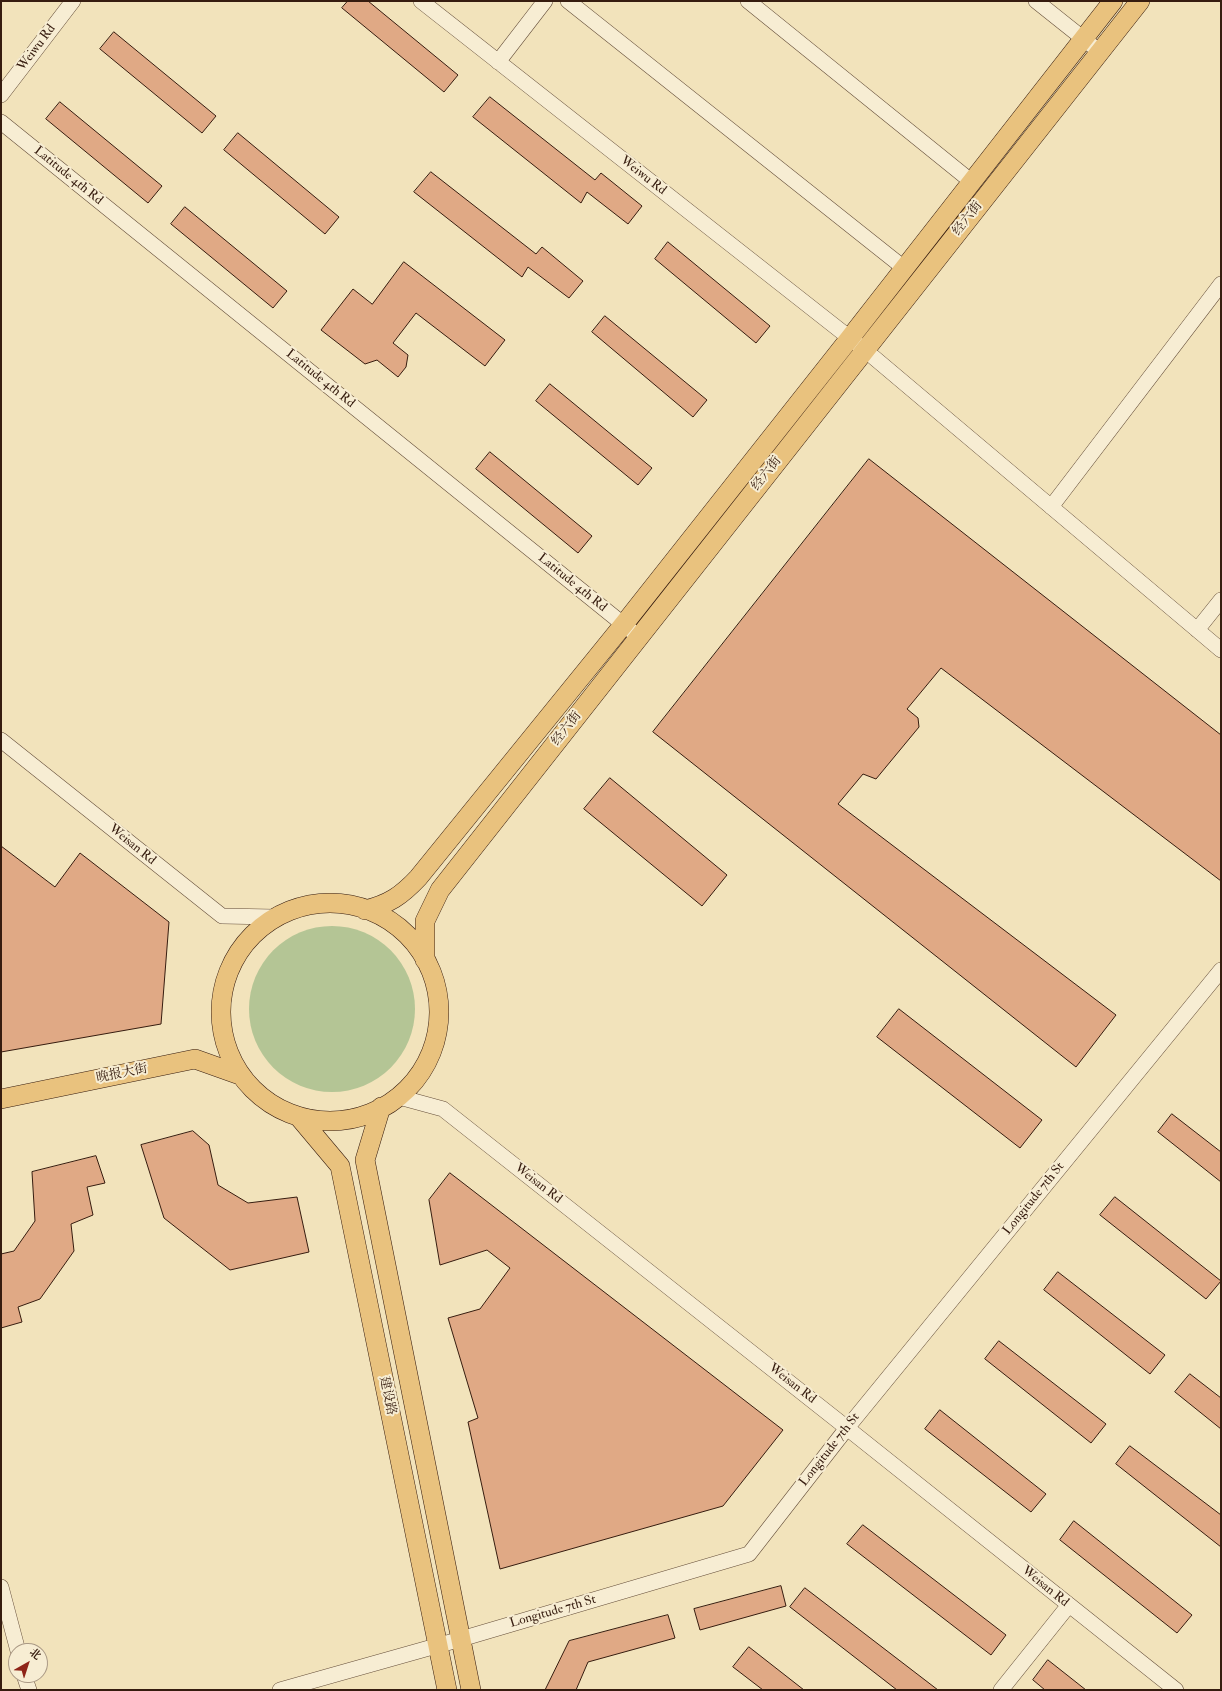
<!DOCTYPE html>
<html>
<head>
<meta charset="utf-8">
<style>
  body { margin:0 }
  #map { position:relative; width:1222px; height:1691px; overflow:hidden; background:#f2e3bb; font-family:"IM FELL Double Pica","Noto Serif SC",serif }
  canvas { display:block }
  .frame { position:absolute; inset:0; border:2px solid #361c0f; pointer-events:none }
  .north { position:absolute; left:8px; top:1643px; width:40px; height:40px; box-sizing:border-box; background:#f7edd3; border:1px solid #aa9985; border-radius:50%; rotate:39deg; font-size:11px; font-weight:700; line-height:16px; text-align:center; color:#361c0f }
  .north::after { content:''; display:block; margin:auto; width:14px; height:18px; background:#8f2418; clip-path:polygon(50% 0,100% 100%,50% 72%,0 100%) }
</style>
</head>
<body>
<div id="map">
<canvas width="1222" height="1691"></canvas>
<div class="frame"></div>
<div class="north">北</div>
</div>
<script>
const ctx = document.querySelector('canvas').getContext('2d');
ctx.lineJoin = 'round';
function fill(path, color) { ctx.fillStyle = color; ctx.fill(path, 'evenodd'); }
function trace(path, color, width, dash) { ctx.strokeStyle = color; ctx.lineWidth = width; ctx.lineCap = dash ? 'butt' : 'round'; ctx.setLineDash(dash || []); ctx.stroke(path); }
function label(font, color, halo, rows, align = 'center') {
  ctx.font = font + ' "IM FELL Double Pica","Noto Serif SC",serif'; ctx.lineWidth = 4; ctx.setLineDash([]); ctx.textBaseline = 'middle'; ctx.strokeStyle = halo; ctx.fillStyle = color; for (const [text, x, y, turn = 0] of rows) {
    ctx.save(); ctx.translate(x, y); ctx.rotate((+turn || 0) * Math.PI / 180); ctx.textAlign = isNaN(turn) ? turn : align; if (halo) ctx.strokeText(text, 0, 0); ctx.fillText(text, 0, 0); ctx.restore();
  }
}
const green = new Path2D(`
  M249 1009a83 83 0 1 1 166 0a83 83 0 1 1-166 0Z`);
const building = new Path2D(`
  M348 1H368L458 75 444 92 342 8Z
  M114 32 216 116 202 133 100 49Z
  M490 97 595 180 601 173 642 206 628 224 587 192 581 203 473 117Z
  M60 102 162 186 148 203 46 119Z
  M238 133 339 217 325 234 224 150Z
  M431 172 536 254 542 247 583 281 569 298 528 267 522 277 414 192Z
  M185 207 287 291 273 308 171 224Z
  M668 242 770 326 756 343 655 259Z
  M404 262 505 340 485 366 416 313 393 343 408 355 406 367 398 377 377 360 365 364 321 330 353 289 372 304Z
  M605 316 707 400 693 417 592 332Z
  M550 384 652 468 638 485 536 401Z
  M490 452 592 536 578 553 476 469Z
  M869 459 1221 735V881L941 668 907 709 918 718 919 727 876 779 863 774 838 804 1116 1015 1076 1067 653 732Z
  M610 778 727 875 702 906 584 809Z
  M1 846 55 887 80 853 169 922 161 1024 1 1052Z
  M899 1009 1042 1120 1020 1148 877 1037Z
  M1172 1114 1221 1152V1182L1158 1132Z
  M193 1131 209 1145 218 1185 248 1203 297 1197 309 1252 230 1270 164 1218 141 1145Z
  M96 1156 105 1183 87 1187 93 1215 71 1224 74 1251 40 1299 18 1307 22 1322 1 1328V1254L14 1251 35 1221 32 1172Z
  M450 1173 783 1430 723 1506 500 1569 468 1422 478 1418 448 1318 480 1309 510 1268 487 1250 440 1265 429 1200Z
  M1115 1197 1221 1281 1206 1299 1100 1215Z
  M1058 1272 1165 1355 1150 1374 1044 1290Z
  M999 1341 1106 1424 1091 1443 985 1359Z
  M1190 1374 1221 1398V1429L1175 1392Z
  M940 1410 1046 1494 1031 1512 925 1429Z
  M1130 1446 1221 1515V1547L1116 1464Z
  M1074 1521 1192 1615 1177 1633 1060 1540Z
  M863 1525 1006 1635 991 1655 847 1544Z
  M781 1586 786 1606 700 1630 694 1609Z
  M805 1588 938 1690H897L790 1607Z
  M668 1615 675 1638 588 1662 576 1690H545L569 1641Z
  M749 1647 804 1690H763L733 1667Z
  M1048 1660 1086 1690H1045L1033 1680Z`);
const minor = new Path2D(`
  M421 1 865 350 1221 650
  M568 1 904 268
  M748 1 972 182
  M1036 1 1100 52
  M498 62 545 1
  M1 95 73 1
  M1 122 639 637
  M1051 507 1221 284
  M1197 630 1221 600
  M1 740 222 916 274 917
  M399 1097 443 1109 847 1428 1176 1690
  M1 1587 18 1651
  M24 1675 29 1690
  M280 1690 461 1639 749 1554 847 1428 1221 970
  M1001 1690 1069 1605`);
const major = new Path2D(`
  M221 1012a109 109 0 1 1 218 0a109 109 0 1 1-218 0Z
  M365 910C389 904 401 896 418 878L624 624 850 338 1113 1
  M425 960V921L440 890 1140 1
  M1 1099 195 1059 240 1075
  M381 1107 365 1160 471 1690
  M298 1116 340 1166 447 1690`);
const streetNames = [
  ["Weiwu Rd",37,48,-53],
  ["Latitude 4th Rd",68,176,39],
  ["Weiwu Rd",643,176,38],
  ["经六街",968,219,-52],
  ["Latitude 4th Rd",320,379,39],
  ["经六街",767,474,-52],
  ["Latitude 4th Rd",572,583,39],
  ["经六街",567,729,-52],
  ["Weisan Rd",132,845,39],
  ["晚报大街",122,1074,-11],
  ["Weisan Rd",538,1184,38],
  ["Longitude 7th St",1034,1199,-51],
  ["Weisan Rd",792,1384,38],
  ["建设路",387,1396,78],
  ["Longitude 7th St",830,1450,-52],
  ["Weisan Rd",1045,1587,39],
  ["Longitude 7th St",553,1612,-16]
];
fill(green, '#b4c595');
fill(building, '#e0a985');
trace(building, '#361c0f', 1);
trace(minor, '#654e3a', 16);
trace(major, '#361c0f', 20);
trace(minor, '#f7edd3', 15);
trace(major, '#e9c27e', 19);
label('13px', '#361c0f', '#f7edd3', streetNames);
</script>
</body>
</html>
